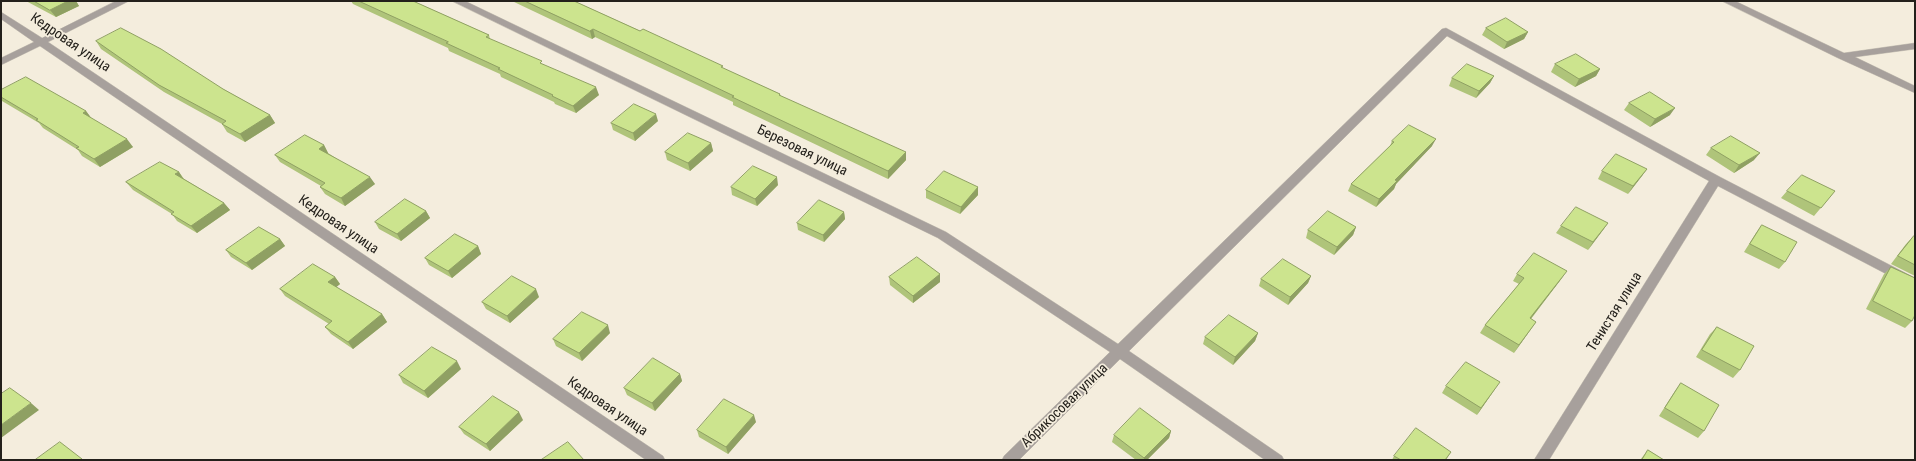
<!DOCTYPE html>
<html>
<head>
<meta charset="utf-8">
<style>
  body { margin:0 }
  #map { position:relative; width:1916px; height:461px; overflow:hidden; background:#f4eddd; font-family:"Roboto Condensed",sans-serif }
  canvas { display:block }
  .frame { position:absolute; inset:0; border:2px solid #23201b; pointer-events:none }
</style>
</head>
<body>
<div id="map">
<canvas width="1916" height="461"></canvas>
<div class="frame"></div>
</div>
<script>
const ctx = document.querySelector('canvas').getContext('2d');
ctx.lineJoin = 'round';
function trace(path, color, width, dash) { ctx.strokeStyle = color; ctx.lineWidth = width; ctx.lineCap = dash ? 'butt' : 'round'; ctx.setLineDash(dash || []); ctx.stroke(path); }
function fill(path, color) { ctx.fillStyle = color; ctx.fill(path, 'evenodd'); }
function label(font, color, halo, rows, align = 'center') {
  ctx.font = font + ' "Roboto Condensed",sans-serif'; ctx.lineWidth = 3.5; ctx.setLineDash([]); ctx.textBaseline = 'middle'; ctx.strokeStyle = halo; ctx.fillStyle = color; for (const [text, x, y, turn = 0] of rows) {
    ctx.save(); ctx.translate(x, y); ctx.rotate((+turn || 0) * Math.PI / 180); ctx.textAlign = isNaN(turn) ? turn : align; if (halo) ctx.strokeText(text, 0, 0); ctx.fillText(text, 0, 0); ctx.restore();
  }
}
const street = new Path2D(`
  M116 1H129L48 42 663 456 665 460H646L40 46 1 65V58L34 42 1 19V12L42 38Z
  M452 1H465L946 232 1118 344 1442 29 1446 28 1720 177 1915 278V289L1718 186 1549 460H1534L1709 181 1447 36 1129 351 1282 456 1284 460H1265L1120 359 1019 460H1002L1004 456 1110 352 938 238Z
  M1722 1H1735L1844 53 1915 43V49L1855 57 1915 86V93L1838 58Z`);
const wall = new Path2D(`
  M26 1H76L79 6 56 17Z
  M351 1H413L489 35 490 39 542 64 599 95 576 113 555 104 554 102 501 77 500 74 449 51 448 48 353 4Z
  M512 1H574L780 94 781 96 906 160 888 179 733 105V102L595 37 592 39Z
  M1486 28 1528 32 1524 39 1504 49 1482 35Z
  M96 41 223 89 270 115 275 123 245 142 227 132 222 124 164 92 101 49Z
  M1555 64 1600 69 1596 76 1575 87 1551 72Z
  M1494 76 1490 83 1476 98 1449 86 1452 78Z
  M1 90 86 111 91 118 133 147 100 167 82 156 78 150 43 128 39 123 2 101 1 100Z
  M1629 103 1670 115 1650 127 1624 110Z
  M658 121 635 141 613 130 611 123Z
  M1392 141 1432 146 1396 184 1394 189 1376 207 1348 191 1351 184 1390 146Z
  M711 143 713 151 690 171 667 160 665 152Z
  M324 145 328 153 375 184 345 206 325 194 320 187 321 186 280 162 275 155Z
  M1711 148 1754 160 1734 173 1706 155Z
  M1647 169 1628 194 1598 179 1602 171Z
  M179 172 184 179 224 203 230 210 197 233 177 221 172 214 133 190 126 182Z
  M778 185 757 206 732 195 731 187Z
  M978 187V195L960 214 926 198V190Z
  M1787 191H1835L1814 216 1781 198Z
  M426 211 430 218 401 241 379 229 375 222Z
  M844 212 845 219 824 242 798 230 797 223Z
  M1608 223 1603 230 1588 250 1556 233 1561 226Z
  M1762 225 1785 262 1779 269 1744 252 1756 233Z
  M1356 227 1353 235 1334 255 1306 238 1308 230Z
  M1914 236 1915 237V276L1891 264 1906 244Z
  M280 239 285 246 252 270 231 257 226 250Z
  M478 246 481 254 452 278 429 265 425 258Z
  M1891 267 1912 321 1905 328 1866 309 1884 274Z
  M940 274V282L913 303 890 285 889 277Z
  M1517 274 1562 278 1531 319 1536 322 1514 353 1480 333 1485 325 1519 284 1513 281Z
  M1311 276 1308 283 1288 305 1259 286 1261 279Z
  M335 277 340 284 336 287 382 314 387 322 353 349 331 334 325 327 329 324 285 296 280 289Z
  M539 297 510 323 486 309 482 302Z
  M1717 327 1740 370 1733 378 1696 357 1710 334Z
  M610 333 582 361 556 346 553 339Z
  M1258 333 1255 341 1233 365 1203 344 1205 337Z
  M461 369 428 398 403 383 399 375Z
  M680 374 682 381 655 411 627 395 624 388Z
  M1681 383 1704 431 1698 438 1659 416 1675 391Z
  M1446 386 1495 389 1477 415 1442 393Z
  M523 420 490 451 464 434 459 427Z
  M756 422 728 454 699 437 697 430Z
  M1171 431 1169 438 1147 460H1136L1112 442 1114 435Z
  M1648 450 1664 460H1640Z
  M1451 452 1446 460H1392L1394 456Z`);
const shadedWall = new Path2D(`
  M68 1H76L79 6 56 17 50 10Z
  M593 29 595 37 592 39 590 31Z
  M1528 32 1524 39 1504 49 1507 42Z
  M1600 69 1596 76 1575 87 1579 79Z
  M1494 76 1490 83 1476 98 1479 91Z
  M596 87 599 95 576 113 573 106Z
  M1675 108 1670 115 1650 127 1655 119Z
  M86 111 92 119 83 113Z
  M656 114 658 121 635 141 633 133Z
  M270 115 275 123 245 142 240 134Z
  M127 139 133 147 100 167 94 159Z
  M1436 139 1432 146 1396 184 1394 189 1376 207 1379 199 1395 180Z
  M711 143 713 151 690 171 688 163Z
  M324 145 328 153 324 156 319 149Z
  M906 152V160L888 179V171Z
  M1760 153 1754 160 1734 173 1739 165Z
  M1647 169 1642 176 1628 194 1633 186Z
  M179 172 184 180 175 174Z
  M370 177 375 184 345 206 341 198Z
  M777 177 778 185 757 206 755 199Z
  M978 187V195L960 214 961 207Z
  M224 203 230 210 197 233 191 226Z
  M426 211 430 218 401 241 397 234Z
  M844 212 845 219 824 242 823 235Z
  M1608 223 1603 230 1588 250 1593 242Z
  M1356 227 1353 235 1334 255 1337 247Z
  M280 239 285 246 252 270 246 263Z
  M478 246 481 254 452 278 448 271Z
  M1567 271 1562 278 1525 326 1530 318Z
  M940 274V282L913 303V296Z
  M1311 276 1308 283 1288 305 1290 297Z
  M335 277 340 284 333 290 328 282Z
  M536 289 539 297 510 323 507 316Z
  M382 314 387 322 353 349 348 342Z
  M1536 322 1531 329 1514 353 1519 345Z
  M608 325 610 333 582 361 579 353Z
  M1258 333 1255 341 1233 365 1235 357Z
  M457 361 461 369 428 398 424 391Z
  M680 374 682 381 655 411 652 403Z
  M1500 382 1495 389 1477 415 1481 408Z
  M31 403 39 410 1 438V425Z
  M519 412 523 420 490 451 486 444Z
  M754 415 756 422 728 454 726 447Z
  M1171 431 1169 438 1147 460H1144V458Z`);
const building = new Path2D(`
  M34 1H68L50 10Z
  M359 1H413L489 35 486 37 542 61 540 63 596 87 573 106 552 96 553 95 498 69 500 68 446 43 448 42Z
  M525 1H574L640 31 643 29 723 66 721 67 780 94 779 95 906 152 888 171 732 97 734 96 593 29 590 31Z
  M1506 18 1528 32 1507 42 1486 28Z
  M121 28 161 49 223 89 270 115 240 134 222 124 226 121 159 85 96 41Z
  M1576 54 1600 69 1579 79 1555 64Z
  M1467 64 1494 76 1479 91 1452 78Z
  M26 77 86 111 83 113 127 139 94 159 76 148 79 147 36 120 38 119 1 97V90Z
  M1650 92 1675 108 1655 119 1629 103Z
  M634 104 656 114 633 133 611 123Z
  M1409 125 1436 139 1395 180 1397 181 1379 199 1351 184 1394 142 1392 141Z
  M688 133 711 143 688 163 665 152Z
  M305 135 324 145 319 149 370 177 341 198 320 187 325 183 275 155Z
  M1731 136 1760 153 1739 165 1711 148Z
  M1616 154 1647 169 1633 186 1602 171Z
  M160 162 179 172 175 174 224 203 191 226 171 214 174 212 126 182Z
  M753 166 777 177 755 199 731 187Z
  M944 171 978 187 961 207 926 190Z
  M1802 175 1835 191 1821 208 1787 191Z
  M405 199 426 211 397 234 375 222Z
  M819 200 844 212 823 235 797 223Z
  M1576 207 1608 223 1593 242 1561 226Z
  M1328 211 1356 227 1337 247 1308 230Z
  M1762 225 1797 242 1785 262 1750 244Z
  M259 227 280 239 246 263 226 250Z
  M455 234 478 246 448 271 425 258Z
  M1914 236 1915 237V265L1898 256Z
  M1534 253 1567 271 1530 318 1536 322 1519 345 1485 325 1524 278 1517 274Z
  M917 257 940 274 913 296 889 277Z
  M1283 259 1311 276 1290 297 1261 279Z
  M313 264 335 277 328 282 382 314 348 342 325 327 332 321 280 289Z
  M1891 267 1915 278V315L1912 321 1873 301Z
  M512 276 536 289 507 316 482 302Z
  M582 312 608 325 579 353 553 339Z
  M1229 315 1258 333 1235 357 1205 337Z
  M1717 327 1754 346 1740 370 1702 350Z
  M432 347 457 361 424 391 399 375Z
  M653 358 680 374 652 403 624 388Z
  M1466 362 1500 382 1481 408 1446 386Z
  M1681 383 1719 405 1704 431 1665 408Z
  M10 388 31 403 1 425V394Z
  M493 396 519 412 486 444 459 427Z
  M724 399 754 415 726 447 697 430Z
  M1140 408 1171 431 1144 458 1114 435Z
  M1416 428 1451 452 1445 460H1401L1394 456Z
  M60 442 82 459 80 460H35Z
  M568 442 584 460H541Z
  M1648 450 1664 460H1642Z`);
const streetNames = [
  ["Кедровая улица",70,43,34],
  ["Березовая улица",802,151,26],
  ["Кедровая улица",338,225,34],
  ["Тенистая улица",1615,312,-58],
  ["Абрикосовая улица",1065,406,-44],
  ["Кедровая улица",607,407,34]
];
trace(street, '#cec8ba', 1);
fill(street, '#a7a09c');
fill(wall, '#afc47a');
fill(shadedWall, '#8fa063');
fill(building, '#cce48e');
trace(building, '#8fa063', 1);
label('14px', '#23201b', '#f4eddd', streetNames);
</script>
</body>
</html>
